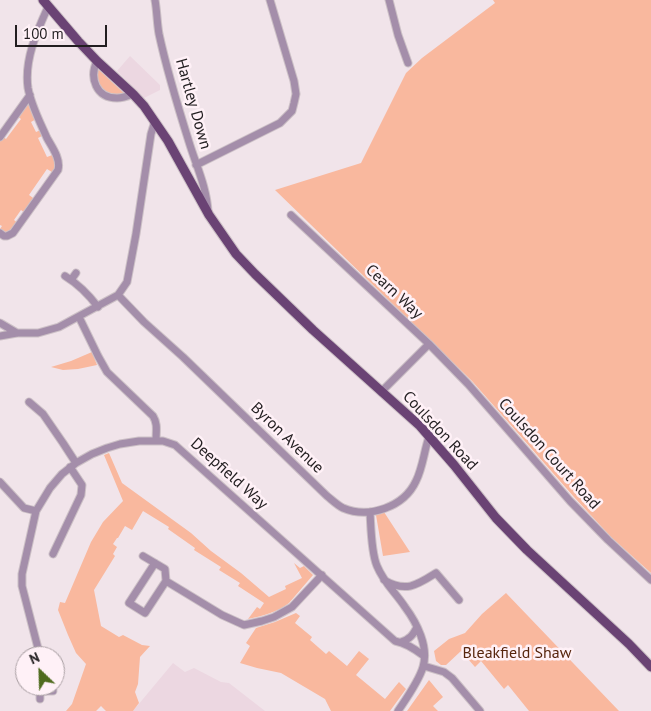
<!DOCTYPE html>
<html>
<head>
<meta charset="utf-8">
<style>
  body { margin:0 }
  #map { position:relative; width:651px; height:711px; overflow:hidden; background:#f1e4ea; font-family:"PT Sans",sans-serif }
  canvas { display:block }
  .north { position:absolute; left:15px; top:646px; width:50px; height:50px; box-sizing:border-box; background:#fff1f7; border:1px solid #a79da1; border-radius:50%; rotate:336deg; font-size:14px; font-weight:700; line-height:20px; text-align:center; color:#221e20 }
  .north::after { content:''; display:block; margin:auto; width:18px; height:22px; background:#4f6b1e; clip-path:polygon(50% 0,100% 100%,50% 72%,0 100%) }
  .scale { position:absolute; left:15px; top:25px; width:92px; height:22px; box-sizing:border-box; border:2px solid #221e20; border-top:0; padding-left:6px; font-size:15px; line-height:18px; white-space:nowrap; color:#221e20; -webkit-text-stroke:4px #fff1f7; paint-order:stroke }
</style>
</head>
<body>
<div id="map">
<canvas width="651" height="711"></canvas>
<div class="north">N</div>
<div class="scale">100 m</div>
</div>
<script>
const ctx = document.querySelector('canvas').getContext('2d');
ctx.lineJoin = 'round';
function fill(path, color) { ctx.fillStyle = color; ctx.fill(path, 'evenodd'); }
function trace(path, color, width, dash) { ctx.strokeStyle = color; ctx.lineWidth = width; ctx.lineCap = dash ? 'butt' : 'round'; ctx.setLineDash(dash || []); ctx.stroke(path); }
function label(font, color, halo, rows, align = 'center') {
  ctx.font = font + ' "PT Sans",sans-serif'; ctx.lineWidth = 5; ctx.setLineDash([]); ctx.textBaseline = 'middle'; ctx.strokeStyle = halo; ctx.fillStyle = color; for (const [text, x, y, turn = 0] of rows) {
    ctx.save(); ctx.translate(x, y); ctx.rotate((+turn || 0) * Math.PI / 180); ctx.textAlign = isNaN(turn) ? turn : align; if (halo) ctx.strokeText(text, 0, 0); ctx.fillText(text, 0, 0); ctx.restore();
  }
}
const built = new Path2D(`
  M130 56 160 85V90L144 98 117 71Z
  M173 663 185 672 194 668 221 682 229 683 265 711H133Z`);
const green = new Path2D(`
  M493 0H651V573L611 537 574 497 472 381 275 190 361 163 406 73 422 58 495 3Z
  M96 67 126 95 117 97 100 89 95 74Z
  M30 95 38 118 31 122 36 132 43 129 46 134 38 138 47 157 55 154 58 161 55 174 47 169 29 195 36 200 26 214 21 210 14 220 19 224 13 233H0V229L2 226 0 225V137L1 135 6 139 21 119 16 115Z
  M92 352 97 365 78 369 63 370 51 367 71 361Z
  M109 453 122 483 191 533 211 551 241 573 269 597 286 589 285 586 302 578 294 563 300 568 304 566 313 575 289 603C277 612 263 616 248 619L257 607 260 609 264 603 238 586 240 583 219 570 221 567 194 550 195 548 168 529 169 527 143 511 132 530 125 526 118 538H117L113 544 117 547 113 554 115 556 94 590 101 626 119 637 123 635 142 645 150 646 140 657 138 684 135 692 139 703 133 711H106L101 706 96 711H66L72 704 86 664 76 653 68 635 58 610 60 602 65 603 91 542 103 522 123 501 104 455Z
  M384 512 410 552 383 556 376 515Z
  M506 593 619 711H529L508 685 504 689 481 661 475 667 461 651 446 665H441L436 661 434 651 449 639 465 633 482 614Z
  M296 613 300 616 295 623 312 637 310 640 326 654 329 651 347 666 359 651 369 659 356 675 385 699 399 682 406 689 390 711H331L325 699 281 673 257 668 240 663 250 646 246 643 256 628 275 622Z
  M429 680 443 697 433 706 438 711H407Z`);
const minor = new Path2D(`
  M155 0C157 11 157 23 159 34 167 71 178 107 189 142 196 165 207 188 208 212
  M389 0 398 35 408 63
  M97 61C89 78 96 98 117 98 123 98 128 96 133 94
  M0 137 30 95
  M196 165 280 123 292 111 294 103 296 94 294 81 270 0
  M291 215 429 344 468 384 570 501 608 540 651 580
  M0 233 4 236H7L13 233 58 170C61 159 52 147 47 138 40 122 31 105 28 88 24 60 37 31 48 7
  M65 276C78 284 89 295 98 307
  M71 280 76 273
  M118 295 144 322 183 357 327 496C332 500 337 505 343 508 369 519 404 507 416 481 423 467 424 451 429 437
  M79 317 98 356 107 372 153 416C158 424 156 431 156 441
  M0 323 17 333
  M0 336 17 333H38L59 327 118 295 127 282 136 234 151 134 155 121
  M381 392 429 344
  M29 402 43 414 63 443 76 463
  M0 482 24 508 36 511
  M370 512C371 527 371 552 377 566 384 583 395 592 405 607 417 623 429 647 423 667 419 681 406 699 398 711
  M53 554 81 495 82 485 70 467
  M143 556 165 569 166 581
  M155 563 129 603 145 613 166 581 222 615 244 625 262 621 274 617 292 607 322 575
  M384 580C406 593 417 585 436 573L459 600
  M401 642C410 639 413 635 417 627
  M40 656 22 586V574L36 511 50 488 62 474 76 463 92 454 107 448 120 444 139 441H163L175 445 395 641C406 643 415 649 424 656
  M424 666 444 672 452 678 480 711
  M40 691H53
  M40 699V686`);
const major = new Path2D(`
  M43 0 78 41 97 61 133 94 144 106 168 141 209 215 236 254 255 274 313 330 420 426 454 465 496 518 527 550 629 644 651 667`);
const streetNames = [
  ["Hartley Down",193,104,74],
  ["Cearn Way",394,292,43],
  ["Coulsdon Road",440,431,47],
  ["Byron Avenue",287,438,44],
  ["Coulsdon Court Road",549,454,48],
  ["Deepfield Way",229,474,42]
];
const parkNames = [
  ["Bleakfield Shaw",517,653]
];
fill(built, '#ecd7e1');
fill(green, '#f9b89e');
trace(minor, '#ccc0c6', 9);
trace(major, '#ccc0c6', 11);
trace(minor, '#a48eaa', 7);
trace(major, '#6a4374', 9);
label('16px', '#221e20', '#fff1f7', streetNames);
label('16px', '#57250d', '#fff1f7', parkNames);
</script>
</body>
</html>
